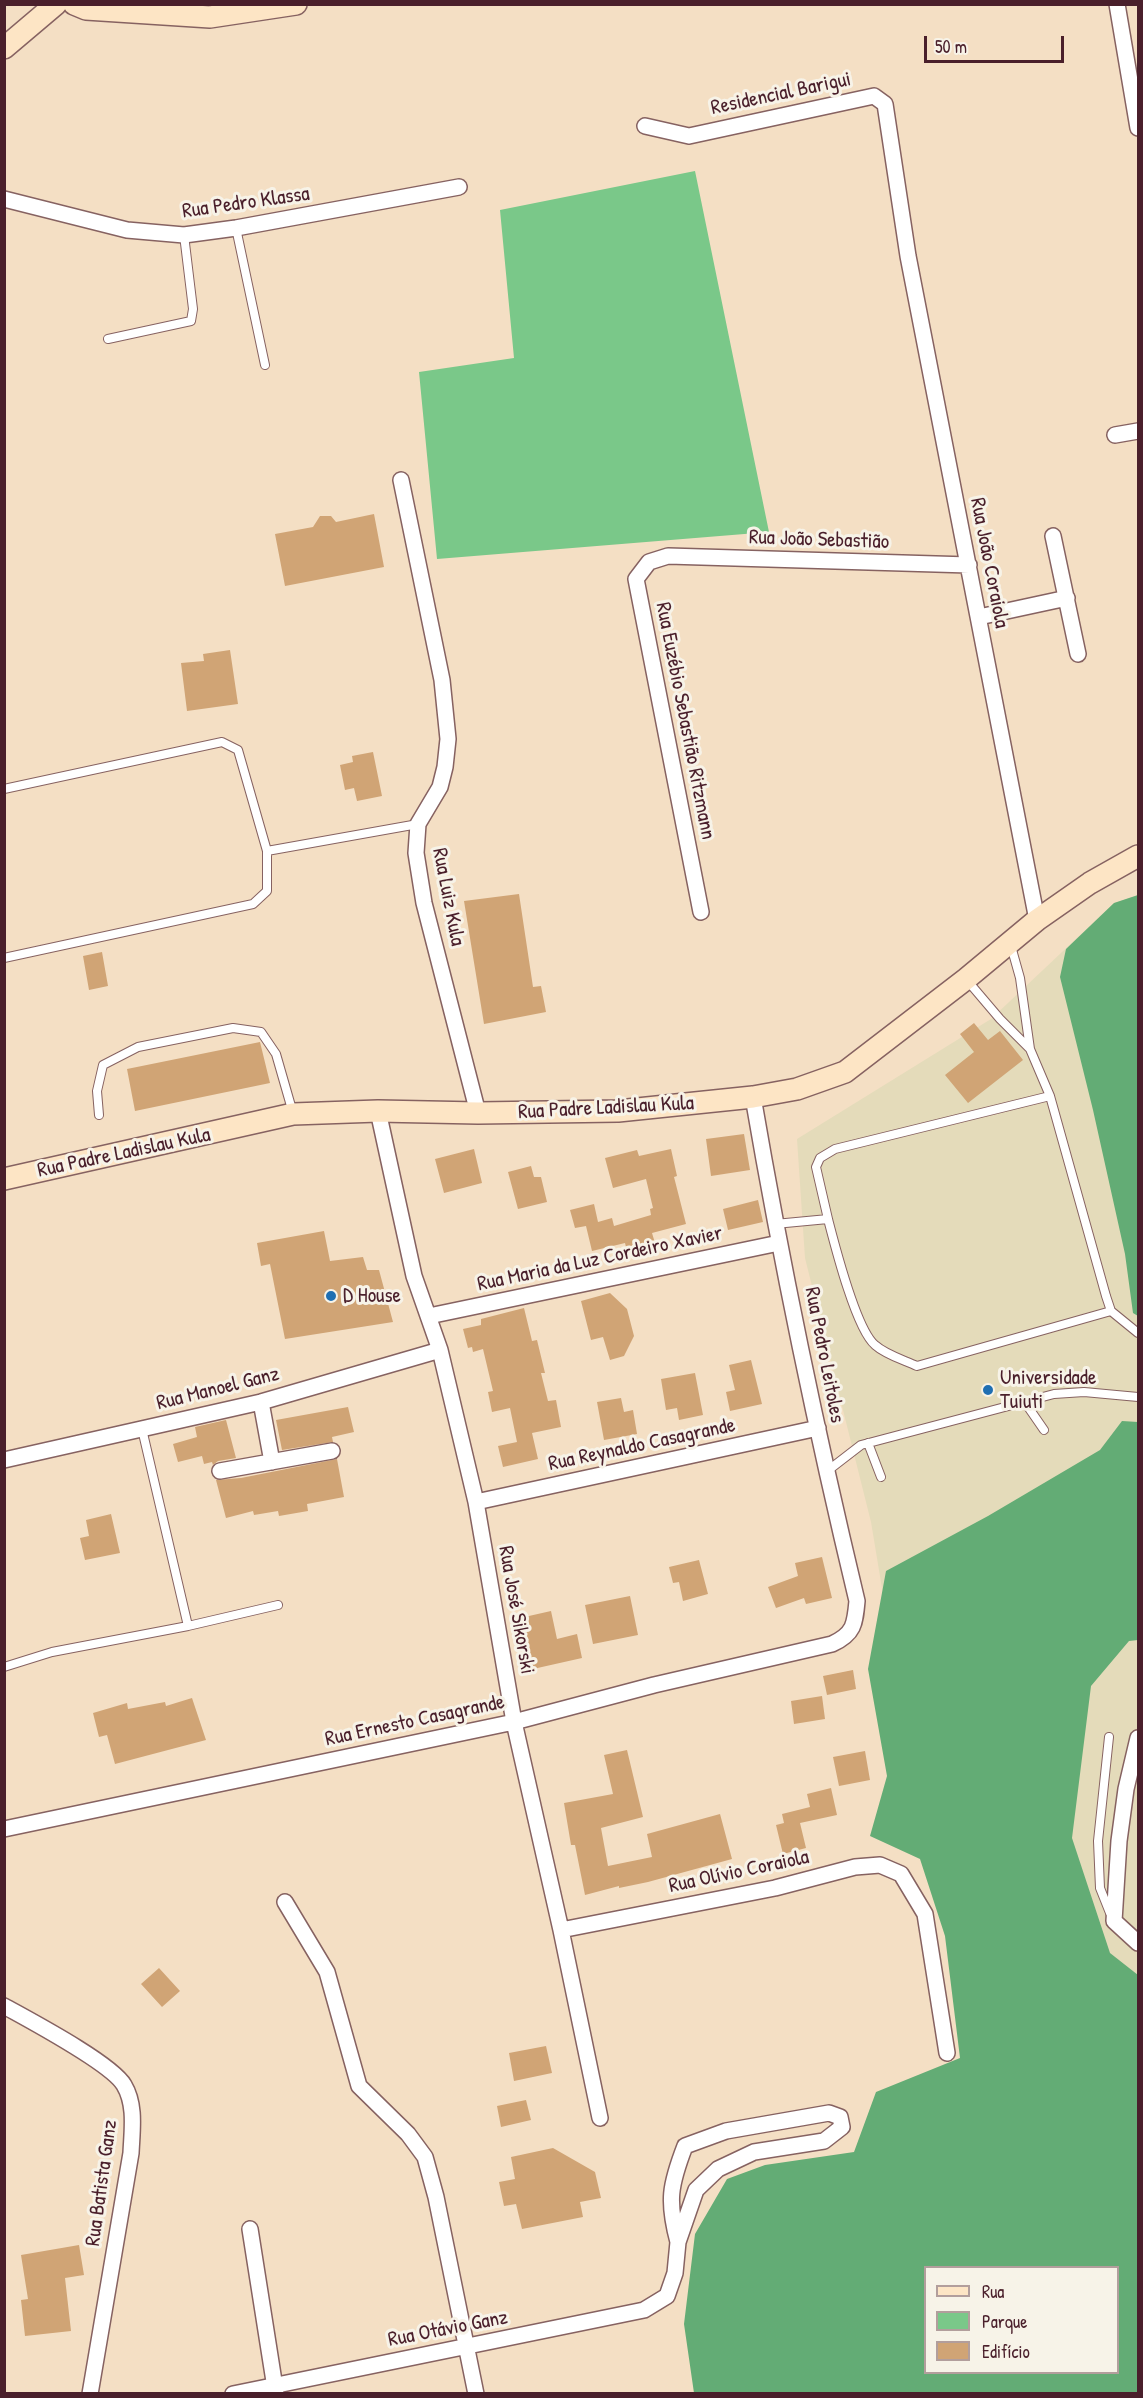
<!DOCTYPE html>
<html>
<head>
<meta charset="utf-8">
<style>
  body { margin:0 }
  #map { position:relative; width:1143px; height:2398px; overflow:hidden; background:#f4dfc4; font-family:"Patrick Hand",sans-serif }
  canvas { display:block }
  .frame { position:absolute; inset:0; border:6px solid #4a1f2b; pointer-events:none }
  .legend { position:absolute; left:924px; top:2266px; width:195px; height:108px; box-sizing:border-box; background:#f7f3e8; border:2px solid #b29e9c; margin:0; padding:8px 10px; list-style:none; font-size:18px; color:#4a1f2b }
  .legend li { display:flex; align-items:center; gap:12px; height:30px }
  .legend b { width:30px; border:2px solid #b29e9c }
  .scale { position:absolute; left:924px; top:36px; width:140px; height:27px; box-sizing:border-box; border:3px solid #4a1f2b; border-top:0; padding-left:8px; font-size:18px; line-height:21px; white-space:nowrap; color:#4a1f2b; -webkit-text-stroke:4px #f7f3e8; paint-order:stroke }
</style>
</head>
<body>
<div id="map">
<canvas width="1143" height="2398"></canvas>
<div class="frame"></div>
<ul class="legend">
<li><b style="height:8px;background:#fde5c5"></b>Rua</li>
<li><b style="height:16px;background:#7ac889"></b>Parque</li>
<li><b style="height:16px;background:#d0a475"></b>Edifício</li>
</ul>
<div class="scale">50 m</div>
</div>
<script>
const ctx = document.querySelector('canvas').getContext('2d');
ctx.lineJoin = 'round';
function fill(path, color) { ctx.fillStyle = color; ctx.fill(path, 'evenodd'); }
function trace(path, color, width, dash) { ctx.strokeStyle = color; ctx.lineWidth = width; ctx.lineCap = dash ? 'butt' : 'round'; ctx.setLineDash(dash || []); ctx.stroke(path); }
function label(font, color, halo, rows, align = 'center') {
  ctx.font = font + ' "Patrick Hand",sans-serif'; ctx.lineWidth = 6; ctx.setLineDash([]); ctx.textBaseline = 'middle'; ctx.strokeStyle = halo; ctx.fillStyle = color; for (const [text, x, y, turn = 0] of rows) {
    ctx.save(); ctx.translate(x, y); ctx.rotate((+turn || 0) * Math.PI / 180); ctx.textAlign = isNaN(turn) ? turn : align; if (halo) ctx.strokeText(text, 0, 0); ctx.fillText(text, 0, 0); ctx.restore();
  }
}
const built = new Path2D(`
  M1138 895V2062L905 1727 871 1522 805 1258 797 1139 991 1019 1114 903Z`);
const green = new Path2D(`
  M695 171 769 532 437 559 419 372 514 358 500 210Z`);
const forest = new Path2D(`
  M1138 895V1316L1133 1313 1125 1254 1093 1110 1060 977 1066 949 1114 903Z
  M1122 1421 1138 1422V1640L1129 1641 1091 1686 1072 1838 1110 1953 1138 1975V2393H694L684 2324 695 2234 727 2179 765 2165 854 2152 876 2092 960 2058 945 1936 920 1859 870 1836 887 1776 868 1669 886 1571 988 1516 1100 1450ZM926 2268H1118V2372H926Z`);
const building = new Path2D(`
  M374 514 384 567 285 586 275 534 313 527 320 516H331L336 522Z
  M230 650 238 704 187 711 181 663 204 661 203 654Z
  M373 752 382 796 357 801 354 788 345 790 340 765 353 762 352 756Z
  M519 894 533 987 541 986 546 1012 484 1024 464 901Z
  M102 952 108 986 89 990 83 956Z
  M974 1023 988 1040 1000 1031 1023 1060 968 1103 945 1075 974 1052 960 1034Z
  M260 1042 270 1083 135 1111 127 1069Z
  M744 1134 750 1170 711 1176 706 1139Z
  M474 1149 482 1183 444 1193 435 1159Z
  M671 1149 677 1176 674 1177 686 1224 652 1233 655 1243 627 1251 625 1243 592 1251 586 1226 575 1228 570 1210 594 1204 598 1222 612 1218 614 1226 651 1215 650 1209 653 1208 646 1179 613 1188 605 1158 637 1150 639 1156Z
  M531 1166 534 1177H541L547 1202 518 1209 508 1172Z
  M758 1200 763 1222 728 1230 723 1209Z
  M324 1231 330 1261 363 1257 367 1270H379L393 1322 285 1339 270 1264 261 1266 257 1243Z
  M610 1293 627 1309 634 1336 624 1356 610 1360 603 1337 591 1340 581 1301Z
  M524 1308 532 1341 537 1340 545 1373H541L548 1401 556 1400 561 1427 532 1433 538 1459 503 1467 498 1446 517 1442 510 1408 492 1412 488 1392 493 1391 483 1349 473 1352 472 1347 468 1348 463 1329 481 1325V1319Z
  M751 1360 762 1404 730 1411 726 1392 735 1390 729 1365Z
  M695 1373 703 1415 679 1420 677 1408 666 1410 661 1379Z
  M621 1398 624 1412 633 1410 637 1434 604 1440 597 1402Z
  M348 1407 354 1432 332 1437 333 1442 282 1450 276 1420Z
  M226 1420 236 1458 218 1461 213 1465 212 1462 204 1464 202 1456 178 1462 173 1444 197 1437 195 1427Z
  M337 1459 344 1497 307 1504 308 1511 279 1516 278 1511 254 1515 253 1511 226 1518 216 1480 241 1478Z
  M111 1514 120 1553 85 1560 80 1538 89 1536 86 1520Z
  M822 1557 832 1598 806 1604 804 1598 776 1608 768 1587 798 1576 795 1563Z
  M699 1560 708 1594 683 1601 679 1582 673 1583 669 1567Z
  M630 1596 638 1635 593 1644 585 1605Z
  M551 1611 557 1639 577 1634 582 1658 533 1669 520 1618Z
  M853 1670 856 1689 827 1695 823 1676Z
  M822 1696 825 1719 794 1724 791 1701Z
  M192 1698 206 1740 115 1764 107 1735 99 1737 93 1713 127 1703 128 1709 165 1702 166 1706Z
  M627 1750 643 1817 601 1828 608 1866 652 1857 647 1834 720 1814 732 1859 648 1882 619 1888V1886L585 1895 575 1845H571L564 1803 613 1794 604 1755Z
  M865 1751 870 1780 839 1786 833 1757Z
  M831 1788 837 1815 800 1823 806 1848 783 1854 776 1825 784 1823 782 1814 810 1807 807 1794Z
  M159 1968 180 1991 162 2007 141 1984Z
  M546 2046 552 2073 514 2081 509 2053Z
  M526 2100 531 2120 501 2127 497 2106Z
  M553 2148 595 2172 601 2198 580 2202 583 2217 522 2229 516 2204 504 2206 499 2182 515 2179 511 2157Z
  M79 2245 84 2275 65 2278 71 2331 25 2336 21 2300 28 2299 21 2255Z`);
const lane = new Path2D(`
  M236 228 265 365
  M108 339 191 321 193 309 184 235
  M4 789 222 742 238 750 267 851
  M1011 946 1020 978 1030 1049 1050 1096 1106 1296 1111 1311 1138 1333
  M4 958 253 904 267 891V851L418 824
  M966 979 1000 1019 1030 1049
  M99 1115 97 1091 103 1065 138 1047 233 1028 261 1032 276 1054 293 1113
  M828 1219 816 1167 820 1158 835 1149 1050 1096
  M775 1224 828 1219C835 1246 856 1329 875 1345 886 1355 904 1360 917 1366L1111 1311
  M1024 1401 1044 1430
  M868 1443 881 1477
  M826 1472 861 1445 1054 1394 1084 1392 1138 1397
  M188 1626 278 1605
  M4 1667 52 1652 188 1626 142 1429
  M1109 1737 1098 1841 1100 1888 1110 1913`);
const street = new Path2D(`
  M1117 4 1138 128
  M645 126 689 136 874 96 885 104 908 256 1037 920
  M4 199 127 230 184 235 236 228 459 187
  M1115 435 1138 431
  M401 480 442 680 448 739 445 767 440 787 418 824 416 853 424 903 478 1113
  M1053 536 1078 654
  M979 617 1067 598
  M701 912 636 579 649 562 668 556 969 565
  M378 1111 414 1276 440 1350 476 1502 514 1722 561 1930 600 2118
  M429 1316 779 1243
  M261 1402 272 1462
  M4 1460 261 1402 440 1350
  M220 1471 332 1451
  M476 1502 818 1428
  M1138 1738 1126 1789 1119 1841 1114 1921 1138 1943
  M4 1829 514 1722 654 1685 832 1644C854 1634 855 1624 857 1601 817 1434 782 1266 753 1097
  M285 1902 327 1972 359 2086 408 2134 425 2157 436 2197 476 2394
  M561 1930 775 1888 855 1867 880 1865 901 1874 925 1914 947 2053
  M4 2006C29 2020 111 2063 124 2085 136 2105 132 2130 131 2153L90 2394
  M250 2229 276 2394
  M233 2394 644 2310 667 2296 675 2273 678 2242 696 2190 718 2169 754 2152 824 2141 842 2127 840 2117 829 2113 726 2131 685 2146C670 2185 667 2201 678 2242`);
const secondary = new Path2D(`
  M74 4 86 9 210 17 296 4
  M4 48 56 4
  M4 1179 293 1114 378 1111 478 1113 618 1111 753 1097 797 1089 845 1072 966 979 1037 920 1090 883 1138 856`);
const markers = [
  [331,1296,6,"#1f6fb2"],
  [988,1390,6,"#1f6fb2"]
];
const streetNames = [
  ["Residencial Barigui",781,94,-12],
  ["Rua Pedro Klassa",246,203,-8],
  ["Rua João Sebastião",819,540,2],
  ["Rua João Coraiola",989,563,79],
  ["Rua Euzébio Sebastião Ritzmann",685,721,79],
  ["Rua Luiz Kula",448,897,79],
  ["Rua Padre Ladislau Kula",606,1108,-3],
  ["Rua Padre Ladislau Kula",124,1153,-12],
  ["Rua Maria da Luz Cordeiro Xavier",600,1259,-12],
  ["Rua Pedro Leitoles",824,1355,79],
  ["Rua Manoel Ganz",218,1389,-14],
  ["Rua Reynaldo Casagrande",642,1445,-12],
  ["Rua José Sikorski",516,1610,80],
  ["Rua Ernesto Casagrande",415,1721,-12],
  ["Rua Olívio Coraiola",739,1872,-12],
  ["Rua Batista Ganz",102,2183,-82],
  ["Rua Otávio Ganz",448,2329,-11]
];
const poiNames = [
  ["D House",343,1296],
  ["Universidade",1000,1378],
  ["Tuiuti",1000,1402]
];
fill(built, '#e4dbba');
fill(green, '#7ac889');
fill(forest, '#63ac75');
fill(building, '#d0a475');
trace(lane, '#866261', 10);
trace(street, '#866261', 18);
trace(secondary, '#866261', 24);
trace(lane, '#fff', 8);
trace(street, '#fff', 15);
trace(secondary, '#fde5c5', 21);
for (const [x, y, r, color] of markers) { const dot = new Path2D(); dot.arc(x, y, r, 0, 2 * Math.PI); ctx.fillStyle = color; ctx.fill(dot); trace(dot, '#f7f3e8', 2); }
label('21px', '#4a1f2b', '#f7f3e8', streetNames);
label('21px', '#4a1f2b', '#f7f3e8', poiNames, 'left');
</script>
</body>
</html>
